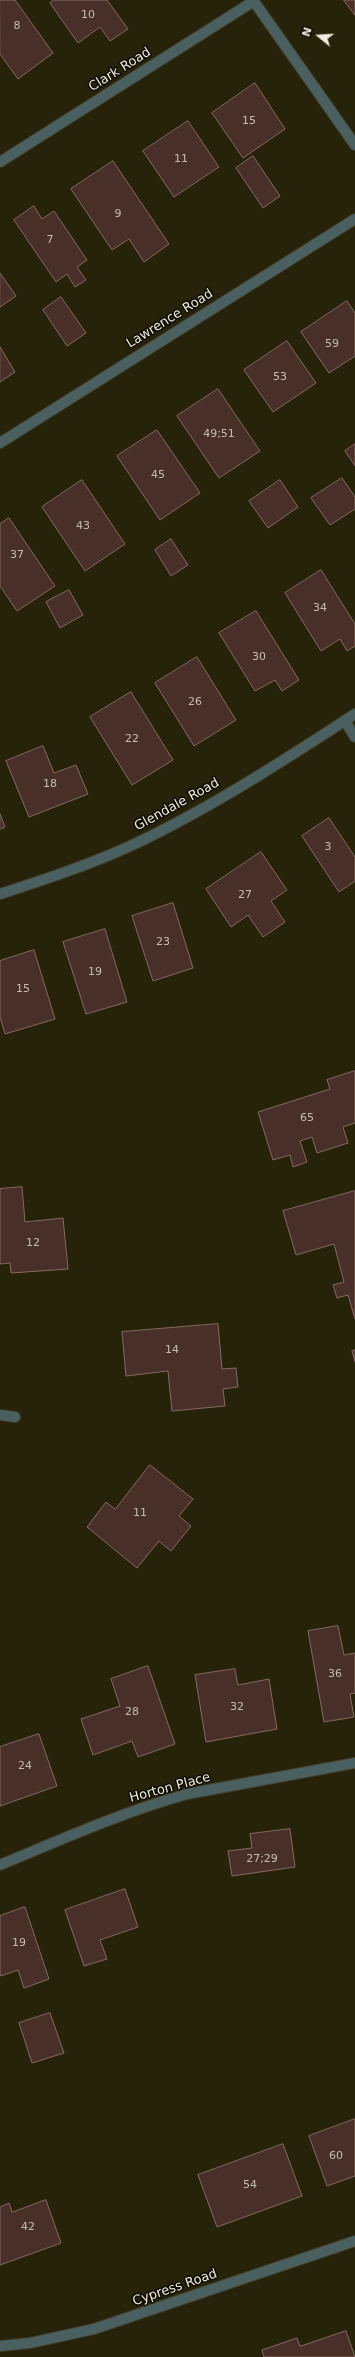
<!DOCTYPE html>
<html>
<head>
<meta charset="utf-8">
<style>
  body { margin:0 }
  #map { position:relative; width:355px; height:2357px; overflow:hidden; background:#27220a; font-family:"DejaVu Sans",sans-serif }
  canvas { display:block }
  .north { position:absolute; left:299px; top:16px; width:40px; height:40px; -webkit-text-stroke:3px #0e0c04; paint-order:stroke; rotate:288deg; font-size:11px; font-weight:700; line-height:16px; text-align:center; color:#efecde }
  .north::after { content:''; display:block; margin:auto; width:14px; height:18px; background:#efecde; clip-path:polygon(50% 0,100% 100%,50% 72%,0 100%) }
</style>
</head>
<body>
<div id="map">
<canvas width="355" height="2357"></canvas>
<div class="north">N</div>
</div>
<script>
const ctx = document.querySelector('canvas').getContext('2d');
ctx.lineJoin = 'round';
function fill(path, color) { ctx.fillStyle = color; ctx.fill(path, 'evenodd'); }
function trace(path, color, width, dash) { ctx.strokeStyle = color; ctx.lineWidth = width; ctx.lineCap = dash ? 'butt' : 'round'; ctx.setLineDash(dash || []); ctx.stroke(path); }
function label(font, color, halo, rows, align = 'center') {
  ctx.font = font + ' "DejaVu Sans",sans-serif'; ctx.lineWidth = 3; ctx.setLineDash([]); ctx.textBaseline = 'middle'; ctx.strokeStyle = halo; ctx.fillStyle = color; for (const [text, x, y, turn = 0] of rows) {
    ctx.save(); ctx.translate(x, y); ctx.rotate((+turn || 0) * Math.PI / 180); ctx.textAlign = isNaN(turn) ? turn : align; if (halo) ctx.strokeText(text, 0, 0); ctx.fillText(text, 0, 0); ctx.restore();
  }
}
const building = new Path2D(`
  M0 0H15L53 53 18 79 0 54Z
  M54 0H107L128 29 110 41 100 27 78 43 50 3Z
  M344 0H355V15Z
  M255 83 285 129 243 158 212 113Z
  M188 121 219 167 174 197 143 151Z
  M253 156 280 196 263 208 236 168Z
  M113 161 169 244 144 262 129 239 112 250 71 189Z
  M34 206 42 219 54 211 87 260 77 267 86 280 75 287 67 274 56 282 14 220Z
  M0 273 16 296 0 307Z
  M61 297 86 333 67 346 43 310Z
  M347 301 355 313V356L329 373 301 332Z
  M287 341 316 383 273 412 244 370Z
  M0 347 15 372 0 382Z
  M218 389 260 451 219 478 177 416Z
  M157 430 200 493 160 520 117 456Z
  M355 444V466L345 451Z
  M342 478 355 497V509L330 525 311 498Z
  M82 480 125 544 85 571 42 507Z
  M280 480 298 507 268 528 249 501Z
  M9 518 55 586 17 611 0 586V524Z
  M171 539 188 565 171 576 155 550Z
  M321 570 355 624V646L347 651 340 639 321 651 285 593Z
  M69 590 83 615 60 628 46 602Z
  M256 611 299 680 282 691 275 680 255 691 219 633Z
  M197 657 236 720 194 746 155 683Z
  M131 692 173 760 132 785 90 717Z
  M43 746 54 773 76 765 88 794 29 817 6 761Z
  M0 814 5 827 0 829Z
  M329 818 355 857V881L339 892 302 836Z
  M261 852 287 890 271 901 285 922 263 937 248 915 231 927 206 889Z
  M173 903 193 968 153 981 132 916Z
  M105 929 127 1002 86 1014 63 942Z
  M34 950 55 1019 5 1034 0 1017V961Z
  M355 1071V1123L343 1127 348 1143 317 1153 312 1137 300 1141 307 1162 293 1167 290 1155 273 1160 258 1112 330 1089 327 1080Z
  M22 1187 25 1222 63 1218 68 1269 11 1273 10 1263 0 1264V1189Z
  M355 1191V1319L348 1295 337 1298 333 1285 344 1282 334 1244 296 1255 283 1211Z
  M218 1324 222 1369 236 1368 238 1387 223 1389 225 1406 172 1411 168 1371 126 1376 122 1332Z
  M355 1350V1362L352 1351Z
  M150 1465 193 1499 179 1516 191 1526 171 1551 159 1541 137 1568 87 1527 106 1502 115 1509Z
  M338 1626 344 1655 355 1653V1693L350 1694 354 1717 324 1722 308 1631Z
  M148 1666 175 1744 138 1757 132 1741 93 1755 81 1719 120 1706 111 1679Z
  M235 1669 238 1685 269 1679 277 1729 206 1742 195 1675Z
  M39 1734 57 1786 0 1806V1747Z
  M290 1829 295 1867 232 1876 228 1851 252 1848 250 1834Z
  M125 1889 138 1927 100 1940 107 1959 84 1966 65 1910Z
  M25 1907 49 1979 24 1988 18 1970 1 1976 0 1973V1916Z
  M50 2013 64 2053 32 2063 19 2023Z
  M355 2119V2176L327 2186 309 2136Z
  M283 2144 302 2196 217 2227 198 2175Z
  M46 2200 61 2243 0 2265V2207L9 2203 12 2212Z
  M346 2331 355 2357H264L262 2350 297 2338 300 2346Z`);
const minor = new Path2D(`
  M253 0 355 145
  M0 162 254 1
  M0 443 355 219
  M345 721 355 737
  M0 894C43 880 86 866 128 847 206 811 283 761 355 714
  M0 1415 15 1417
  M0 1865C62 1839 123 1812 187 1794L355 1763
  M0 2346 30 2343 94 2329 355 2241`);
const numberNames = [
  ["10",88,15],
  ["8",17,26],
  ["15",249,121],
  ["11",181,159],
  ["9",118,214],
  ["7",50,240],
  ["59",332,344],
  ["53",280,377],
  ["49;51",219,434],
  ["45",158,475],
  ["43",83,526],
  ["37",17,555],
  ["34",320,608],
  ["30",259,657],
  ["26",195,702],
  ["22",132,739],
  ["18",50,784],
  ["3",328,847],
  ["27",245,895],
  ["23",163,942],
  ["19",95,972],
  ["15",23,989],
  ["65",307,1118],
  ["12",33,1243],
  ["14",172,1350],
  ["11",140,1513],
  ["36",335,1674],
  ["32",237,1707],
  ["28",132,1712],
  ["24",25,1766],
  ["27;29",262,1859],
  ["19",19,1943],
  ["60",336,2156],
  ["54",250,2185],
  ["42",28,2227]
];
const streetNames = [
  ["Clark Road",120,70,-32],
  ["Lawrence Road",170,319,-32],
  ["Glendale Road",177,805,-29],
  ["Horton Place",170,1788,-15],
  ["Cypress Road",175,2288,-19]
];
fill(building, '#483028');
trace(building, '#866961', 1);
trace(minor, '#433e28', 12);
trace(minor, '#4a6060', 10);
label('11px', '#c5bdb0', null, numberNames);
label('13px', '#efecde', '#0e0c04', streetNames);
</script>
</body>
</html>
